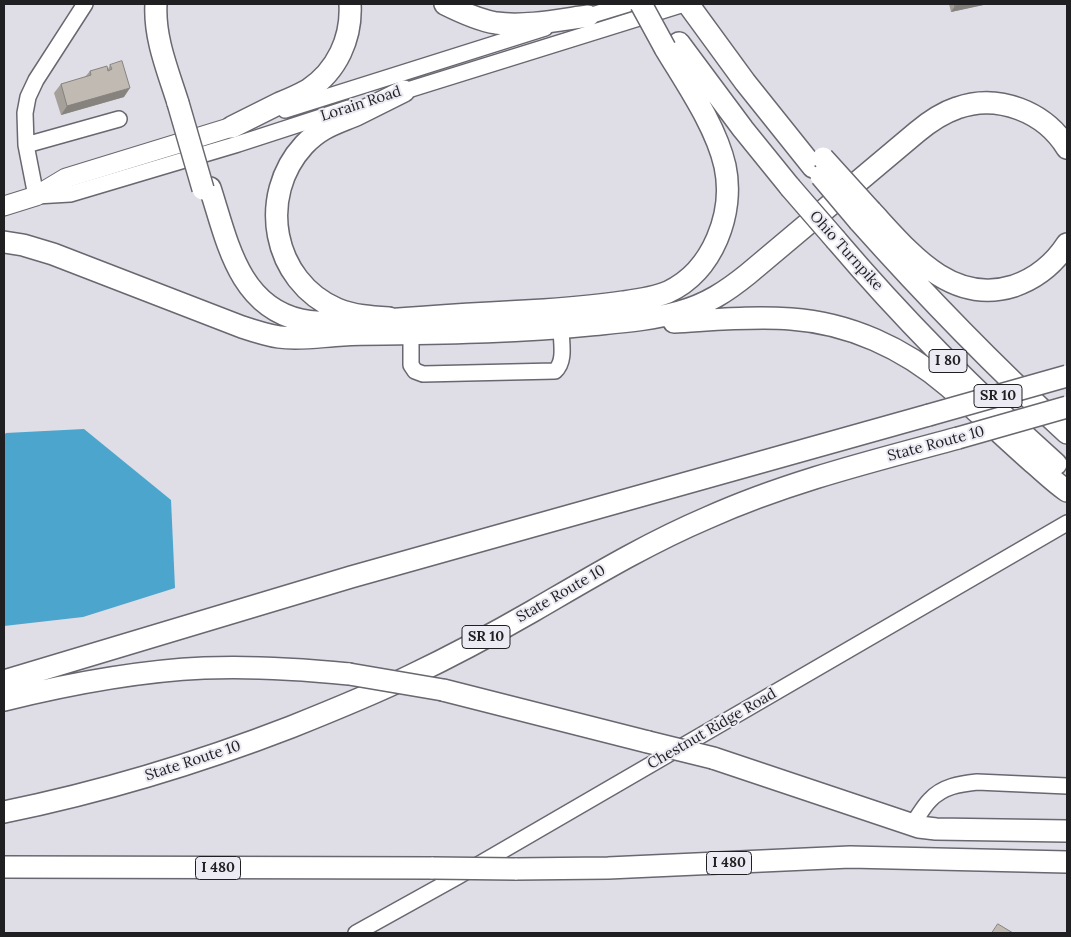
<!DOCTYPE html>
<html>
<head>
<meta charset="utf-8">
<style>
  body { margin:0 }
  #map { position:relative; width:1071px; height:937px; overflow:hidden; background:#dfdde6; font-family:Lora,serif }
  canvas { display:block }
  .frame { position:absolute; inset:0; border:5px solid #201f22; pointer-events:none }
</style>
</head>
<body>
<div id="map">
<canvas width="1071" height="937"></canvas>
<div class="frame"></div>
</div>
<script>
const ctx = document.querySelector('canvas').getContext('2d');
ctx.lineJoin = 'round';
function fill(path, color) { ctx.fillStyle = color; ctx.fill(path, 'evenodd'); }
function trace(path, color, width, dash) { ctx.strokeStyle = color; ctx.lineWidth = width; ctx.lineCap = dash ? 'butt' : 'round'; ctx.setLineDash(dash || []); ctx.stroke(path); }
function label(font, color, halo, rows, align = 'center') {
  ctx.font = font + ' Lora,serif'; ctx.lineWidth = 4; ctx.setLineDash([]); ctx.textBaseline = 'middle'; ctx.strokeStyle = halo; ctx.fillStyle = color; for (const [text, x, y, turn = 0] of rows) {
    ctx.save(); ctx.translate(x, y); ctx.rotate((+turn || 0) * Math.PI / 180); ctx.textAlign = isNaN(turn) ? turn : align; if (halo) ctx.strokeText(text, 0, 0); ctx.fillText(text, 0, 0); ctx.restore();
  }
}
const water = new Path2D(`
  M84 429 171 500 175 588 83 617 4 626V435L6 433Z`);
const minor = new Path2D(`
  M85 4 36 80 28 97 25 113 26 145 36 196 70 194 238 144 349 108
  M579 19 628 4
  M395 94 684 4
  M285 110 545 28
  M26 145 119 119
  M411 333V365L415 371 423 374 555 371C566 361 561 342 561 328
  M912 825C918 817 923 807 930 800 943 786 960 784 977 782L1067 786
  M356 933 457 877 1067 523`);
const major = new Path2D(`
  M4 206 36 196 66 178 232 127`);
const highway = new Path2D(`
  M156 4C154 38 168 71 178 103
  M445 4C461 12 478 20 496 23 525 27 559 20 588 16
  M688 4 745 82 813 167
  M679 43 743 129 790 187
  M232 127C248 119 264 111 280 103 290 99 299 95 308 90 337 71 352 38 350 4
  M210 188C227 240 238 306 301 320 315 323 329 323 343 323
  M871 211C909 252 951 306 1014 286 1037 278 1054 264 1067 244
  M859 221C925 295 994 366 1067 433
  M836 240C904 320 978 394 1056 464
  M4 242 23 245 53 254 242 327C254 331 266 335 279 337 300 340 322 336 343 335 357 334 371 334 385 334 453 333 521 332 589 325 619 322 650 320 679 312 706 305 727 291 748 274L917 132C929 122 942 113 957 108 998 93 1045 112 1067 148
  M389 318C371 317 354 316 337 309 272 281 257 196 304 145 321 127 335 124 356 115 372 107 388 99 404 91
  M374 321C430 316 487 313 544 310 571 308 597 306 623 302 638 300 654 298 668 292 713 271 735 213 725 166 716 126 686 83 665 48
  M674 322C712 320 752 316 791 319 849 323 904 348 948 386 976 410 1002 435 1030 460 1042 470 1054 482 1067 491
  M4 681 351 577 929 415
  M443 690 648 742
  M4 700C69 684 136 671 204 668 252 666 300 669 349 674
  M713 758 919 827 936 829 1067 831
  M4 812C102 792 198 763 291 727 331 711 371 695 410 676 452 656 493 634 533 611 590 578 646 544 707 518 787 482 873 461 958 438
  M4 867 433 868
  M515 869 608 868 850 857 1067 862`);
const highwayBridge = new Path2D(`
  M641 4 665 48
  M178 103 203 189
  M823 158 871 211
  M821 176 859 221
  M790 187 836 240
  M929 415 1067 376
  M958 438 1067 407
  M349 674 443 690
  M648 742 713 758
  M433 868 515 869`);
const wall = new Path2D(`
  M949 4H988L951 12Z
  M110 65 124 97 61 115 54 93 61 84 85 77 90 71 108 69Z`);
const shadedWall = new Path2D(`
  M964 4H988L951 12 955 6Z
  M130 88 124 97 61 115 67 106Z`);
const building = new Path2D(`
  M955 4H964L955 6Z
  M122 61 130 88 67 106 61 84 91 75 90 71 107 66 108 71 112 69 110 65Z
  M998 924 1013 933H992Z`);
const shields = [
  [948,361,38],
  [998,396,48],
  [486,637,48],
  [729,863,45],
  [218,868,45]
];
const shieldNames = [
  ["I 80",948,361],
  ["SR 10",998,396],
  ["SR 10",486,637],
  ["I 480",729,863],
  ["I 480",218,868]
];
const streetNames = [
  ["Lorain Road",361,104,-18],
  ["Ohio Turnpike",846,251,48],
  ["State Route 10",936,444,-15],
  ["State Route 10",561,594,-30],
  ["Chestnut Ridge Road",712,729,-30],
  ["State Route 10",193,761,-18]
];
fill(water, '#4ba5cd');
trace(minor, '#69676f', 18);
trace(major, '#69676f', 21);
trace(highway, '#69676f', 24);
trace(minor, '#fff', 15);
trace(major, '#fff', 19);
trace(highway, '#fff', 21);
trace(highwayBridge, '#69676f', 24, []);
trace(highwayBridge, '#fff', 21);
fill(wall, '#a5a09a');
fill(shadedWall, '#86827d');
fill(building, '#c0bab3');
trace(building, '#86827d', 1);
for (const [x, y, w] of shields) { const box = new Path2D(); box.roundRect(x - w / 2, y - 11.5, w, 23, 4); ctx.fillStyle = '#eceaf3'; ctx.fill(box); trace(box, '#201f22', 1); }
label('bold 14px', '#201f22', null, shieldNames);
label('15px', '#201f22', '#eceaf3', streetNames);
</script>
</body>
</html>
